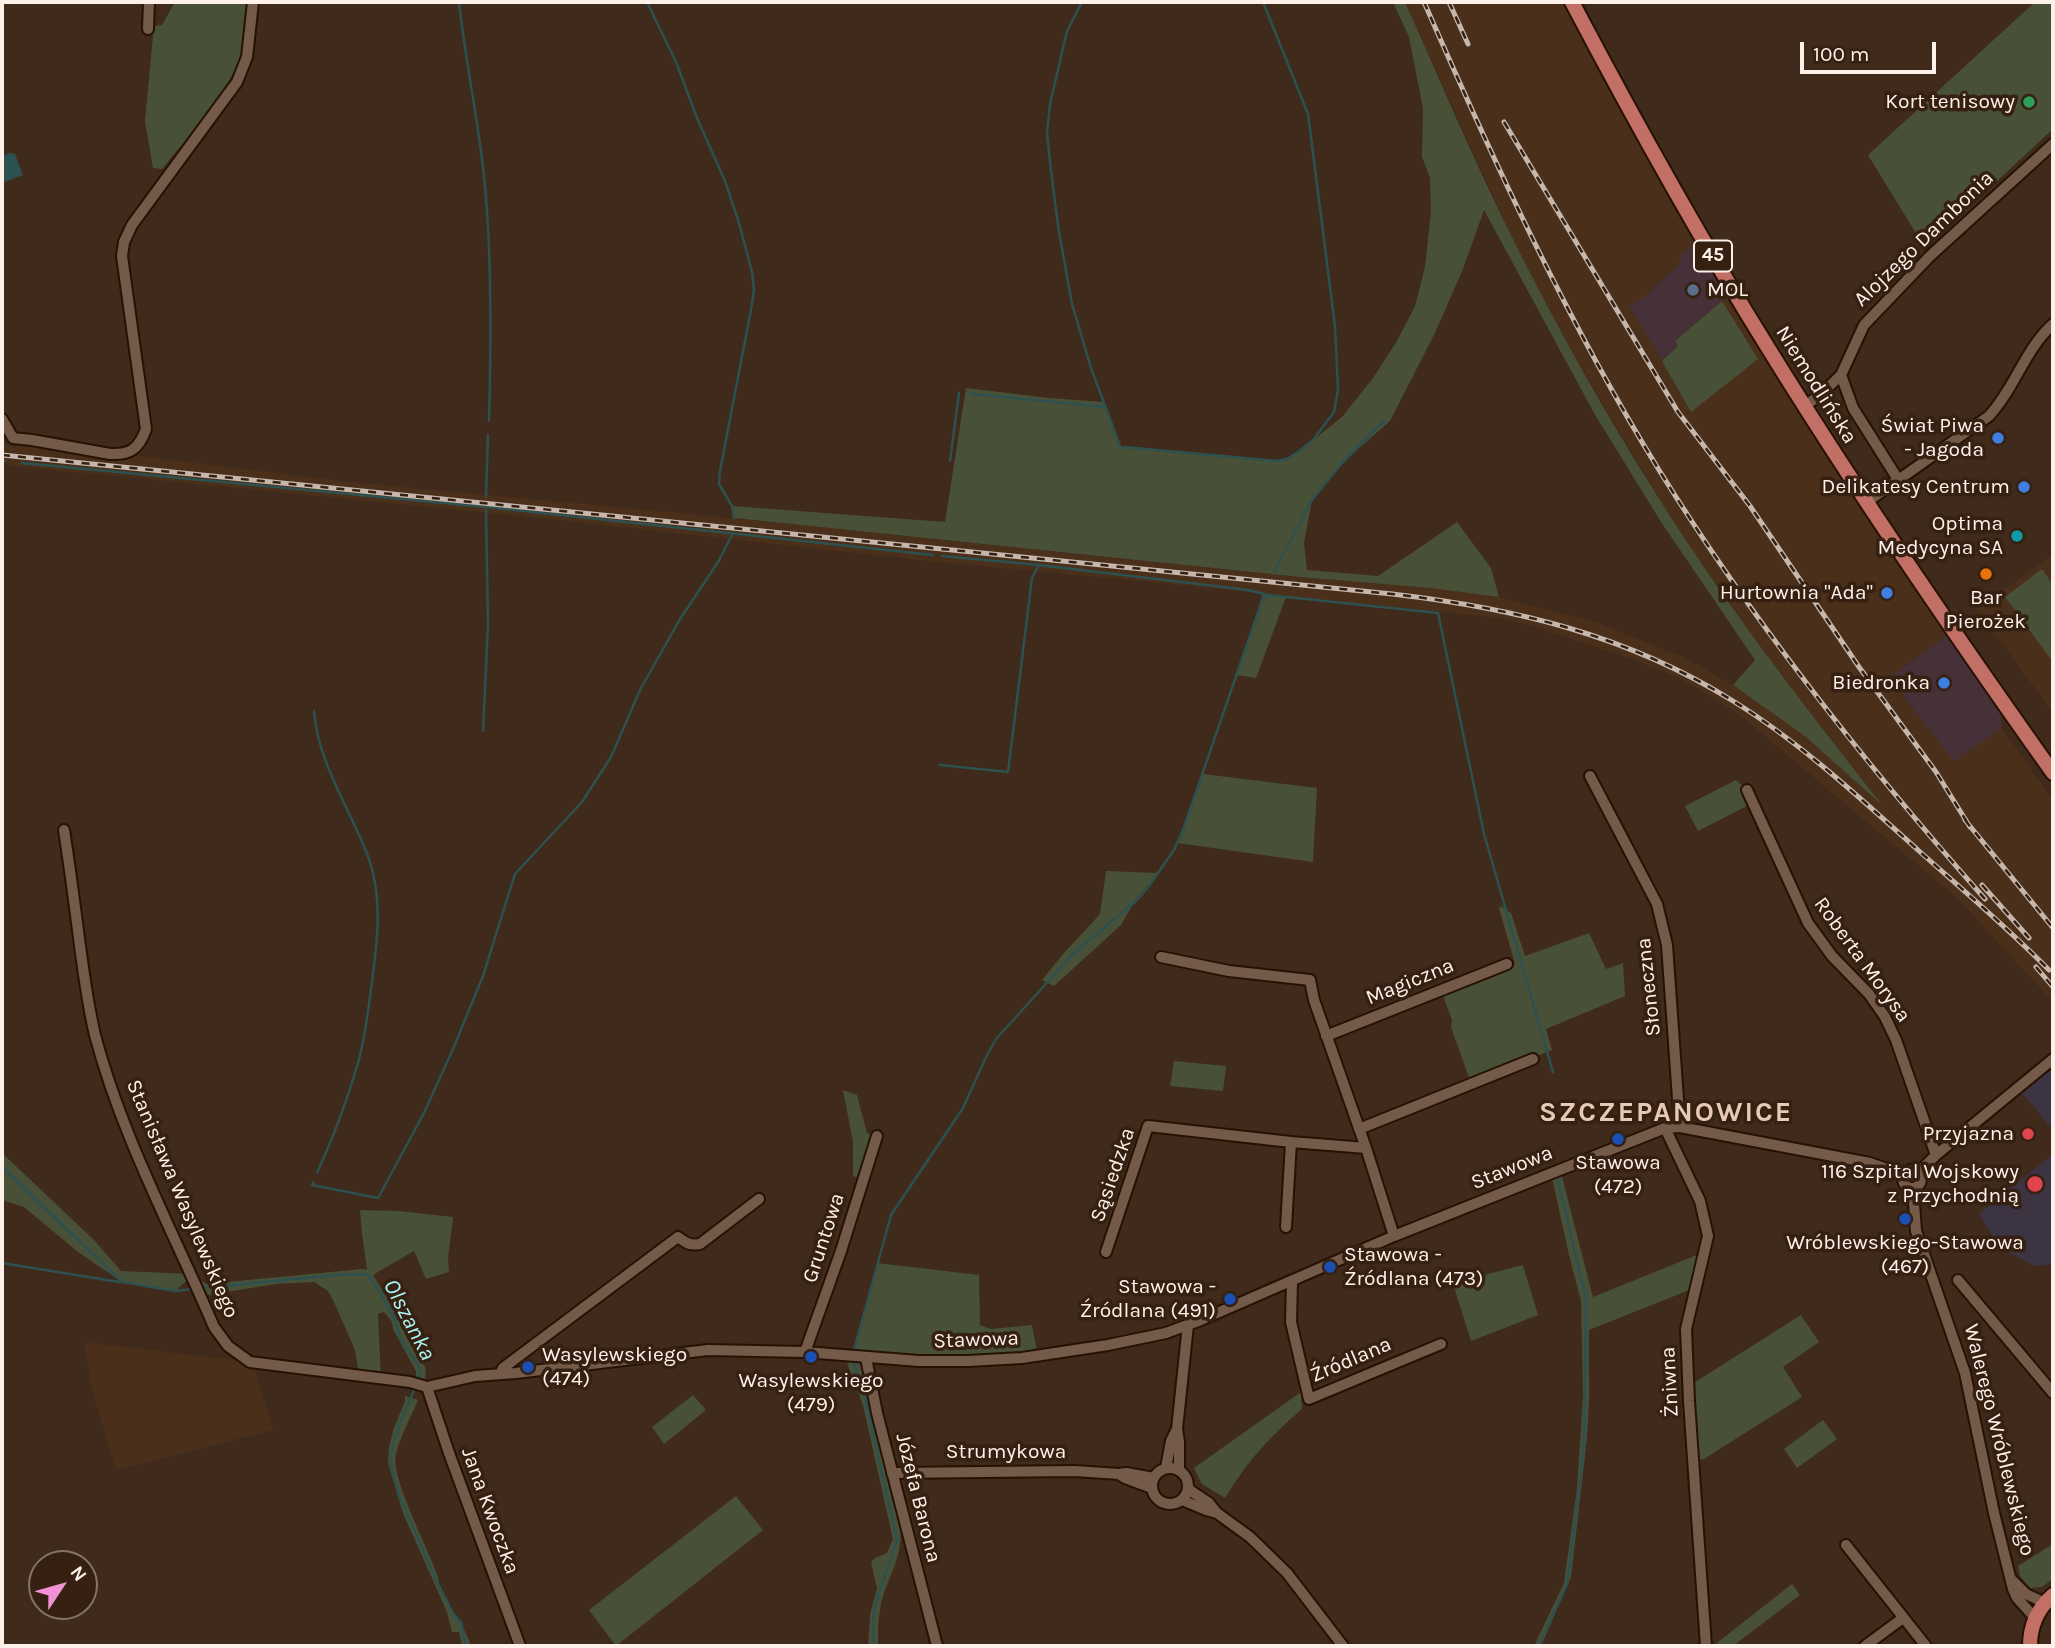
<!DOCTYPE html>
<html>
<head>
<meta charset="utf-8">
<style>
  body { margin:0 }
  #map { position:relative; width:2055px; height:1648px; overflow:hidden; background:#402a1b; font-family:Karla,sans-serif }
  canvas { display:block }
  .frame { position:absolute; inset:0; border:4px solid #fef1ea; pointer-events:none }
  .north { position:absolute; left:28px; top:1550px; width:70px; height:70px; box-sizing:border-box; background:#352011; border:2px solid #857468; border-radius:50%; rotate:54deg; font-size:19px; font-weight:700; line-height:28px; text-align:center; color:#fef1ea }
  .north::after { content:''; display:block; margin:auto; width:24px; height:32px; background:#f391d6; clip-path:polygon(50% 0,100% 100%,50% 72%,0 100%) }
  .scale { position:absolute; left:1800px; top:42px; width:136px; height:32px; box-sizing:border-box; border:4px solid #fef1ea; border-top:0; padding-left:9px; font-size:21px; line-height:24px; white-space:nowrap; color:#fef1ea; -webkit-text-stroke:5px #352011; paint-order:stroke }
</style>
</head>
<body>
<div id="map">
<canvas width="2055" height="1648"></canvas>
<div class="frame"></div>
<div class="north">N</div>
<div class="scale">100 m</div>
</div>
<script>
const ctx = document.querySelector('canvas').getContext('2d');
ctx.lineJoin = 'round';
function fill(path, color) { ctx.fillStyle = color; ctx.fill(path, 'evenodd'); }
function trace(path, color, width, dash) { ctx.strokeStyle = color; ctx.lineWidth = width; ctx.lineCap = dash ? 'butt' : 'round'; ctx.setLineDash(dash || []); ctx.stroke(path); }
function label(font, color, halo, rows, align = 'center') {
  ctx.font = font + ' Karla,sans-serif'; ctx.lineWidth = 7; ctx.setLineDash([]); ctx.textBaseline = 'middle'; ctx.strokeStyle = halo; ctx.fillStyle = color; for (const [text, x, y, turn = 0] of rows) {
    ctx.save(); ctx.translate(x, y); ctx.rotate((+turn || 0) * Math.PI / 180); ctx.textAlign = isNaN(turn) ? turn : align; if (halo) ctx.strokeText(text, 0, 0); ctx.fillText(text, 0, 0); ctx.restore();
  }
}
const commercial = new Path2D(`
  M1704 240 1735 293 1722 301 1675 341 1679 346 1662 361 1628 306 1645 296 1681 262 1677 256Z
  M1955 630 1998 694 2002 728 1954 762 1889 677Z`);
const built = new Path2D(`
  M1405 2H1572L1704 240 1678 256 1681 262 1645 296 1629 306 1662 360 1678 346 1675 341 1722 301 1735 293 1955 630 1889 677 1954 762 2002 728 2053 801V1002L1959 900 1741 716 1714 698 1674 676 1629 658 1529 625 1500 618 1120 579 936 562 521 516 2 465V444L18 447V441L341 481 711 516 1300 577 1431 588 1499 597 1596 622 1686 658 1733 685 1806 737 1877 800 1756 640 1696 555 1657 495 1605 408 1558 326 1514 242Z
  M2053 555V713L1977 609Z
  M84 1342 250 1362 254 1367 273 1430 116 1470 91 1386Z`);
const medical = new Path2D(`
  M2053 1059V1130L2018 1088Z
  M2053 1154V1265L2034 1266 2006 1251 2003 1253 1979 1214Z`);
const green = new Path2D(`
  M175 2H248C247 14 248 28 245 40 234 90 193 130 162 169L153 168 145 121 154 26 162 25Z
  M1393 2H1405C1441 82 1475 164 1515 243 1558 329 1606 415 1658 497 1725 604 1804 705 1882 805L1806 737 1733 685 1755 660 1661 522 1594 413 1484 210 1463 269 1435 333 1390 421 1341 464 1312 500 1304 543 1307 570 1378 576 1457 522 1491 568 1499 597 1431 588 1300 577 734 518 732 506 945 522 966 388 1049 398 1103 402 1120 446 1277 461 1287 459 1298 452 1342 417 1373 378 1397 341 1415 306 1425 267 1431 211 1430 178 1422 157 1423 108 1409 37Z
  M2035 2H2053V129L1925 248 1868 155Z
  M1722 301 1758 359 1691 412 1662 361 1678 346 1675 341Z
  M2042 569 2053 585V662L2005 597Z
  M1263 594 1286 597 1256 678 1236 675Z
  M1203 774 1317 788 1313 862 1177 843Z
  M1736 780 1747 790 1753 803 1698 831 1685 806Z
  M1106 871 1158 873 1136 899 1121 925 1054 986 1042 980 1064 953 1100 914Z
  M1501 906 1511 913 1525 956 1589 933 1606 969 1623 963 1625 996 1546 1029 1552 1050 1471 1083 1451 1027 1452 1020 1442 993 1515 964 1499 908Z
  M1174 1061 1226 1066 1223 1091 1170 1086Z
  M843 1090 857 1095 867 1133 877 1138 863 1180 853 1176V1142Z
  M2 1153 94 1240 121 1271 192 1274 206 1284 362 1269 367 1270 362 1233 360 1210 398 1211 453 1217 448 1258 449 1272 426 1279 414 1251 373 1275 398 1316 406 1336 425 1367 426 1373 424 1382 416 1379V1371L393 1329 392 1322 384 1312 378 1314 381 1379 359 1376 355 1350 334 1302 328 1291 314 1282 276 1284 201 1296 192 1276 175 1291 122 1282 78 1252 24 1207 2 1200Z
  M1560 1169 1593 1297 1704 1252 1697 1287 1589 1330V1401L1587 1438 1571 1577 1541 1646H1534L1564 1583 1577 1489 1583 1396 1581 1301 1569 1255 1551 1173Z
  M877 1263 979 1275 980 1325 991 1329 1032 1325 1038 1356 866 1358 900 1522C903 1556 893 1566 883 1596 878 1613 878 1629 878 1646H868L870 1615 877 1588 871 1562 875 1558 887 1553 893 1539 863 1405 847 1363 865 1358 853 1349Z
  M1523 1265 1538 1315 1471 1341 1454 1287 1488 1274Z
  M1801 1315 1819 1342 1783 1367 1802 1397 1704 1459 1693 1461 1692 1384Z
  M1301 1392 1302 1409C1268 1439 1249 1459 1225 1498L1202 1484 1194 1468Z
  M693 1395 706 1410 664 1444 652 1427Z
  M405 1396 418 1400C411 1417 400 1436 396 1454 390 1478 429 1549 437 1575 439 1580 439 1585 441 1590 449 1611 465 1625 471 1646H462L459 1632H452L447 1612 403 1513 388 1463 389 1447 394 1428 405 1401Z
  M1823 1420 1837 1439 1797 1468 1784 1449Z
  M736 1496 763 1530 616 1646 589 1610Z
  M2053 1544V1579L2042 1587 2030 1588 2020 1576 2018 1566Z
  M1792 1584 1800 1595 1733 1646H1713Z`);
const water = new Path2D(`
  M10 153 15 154 23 175 2 183V156Z`);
const stream = new Path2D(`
  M459 2C466 67 481 132 486 197 492 271 491 347 489 421
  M647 2 676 62 697 118 725 181 739 223 752 272 754 291 750 315 720 471 719 484 732 506 734 518
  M1082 2 1067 31 1050 104 1047 133 1050 162 1058 226 1072 304 1091 368 1120 446
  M972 394 1104 407
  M1124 447 1277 461 1287 459 1298 452 1313 440 1334 412 1338 390 1335 326 1308 114 1263 2
  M2 461H5
  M950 461 959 393
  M22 463 486 507 933 555
  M486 497 488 435
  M942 556 1039 565
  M1274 572 1312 500 1341 464 1384 421
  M314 711C318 764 351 810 369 859 382 898 378 934 373 974 369 1004 366 1035 358 1063 347 1101 333 1138 317 1173
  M483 731 488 624 486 510
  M940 765 1008 772 1032 578 1039 565 1248 590 1268 595
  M2 1167 122 1282 175 1291 192 1289
  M314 1182 312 1185 378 1198 424 1113 453 1049 483 976 515 874 582 802 611 757 640 690 680 619 718 562 732 535
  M2 1263 119 1282
  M202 1288 336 1275 364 1274 369 1277 380 1292 395 1321 401 1340 419 1367 420 1373 418 1382
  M853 1354 891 1215 963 1108 987 1055 996 1039 1072 955 1137 900 1149 886 1174 850 1183 830 1263 598 1268 595 1438 613 1484 834 1553 1072
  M853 1361 866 1403 897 1540 877 1599 873 1617 874 1646
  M415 1388 401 1420 390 1455 392 1470 399 1495 435 1578 454 1615 461 1622 466 1646
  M1539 1646 1567 1584 1584 1449 1586 1299 1557 1176`);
const minor = new Path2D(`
  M148 29 149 2
  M1841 375 1853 408 1899 481
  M1805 406 1820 395 1841 375 1864 325 1930 256 2053 144
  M2 419 13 438 32 440 110 454C130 455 139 449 146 429L122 256 124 242 132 225 237 82 247 57 253 2
  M1867 502 1989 416C2015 388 2025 349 2053 324
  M1590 776 1657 904 1667 945 1680 1127
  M1747 790 1808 923 1832 956 1869 994 1885 1017 1896 1040 1936 1155
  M64 830C70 868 75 907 80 946 84 976 88 1006 95 1035 122 1137 173 1231 214 1327L228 1346 250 1362 410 1382 427 1387 475 1376 516 1373 708 1350 805 1352 919 1361H968L1022 1358 1108 1345 1166 1333 1201 1320 1394 1236 1665 1128 1680 1127 1870 1163 1904 1175
  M1161 957 1229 971 1310 980 1314 1000 1366 1148 1394 1236
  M1326 1036 1507 964
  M1665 1128 1700 1201 1708 1236 1686 1329 1689 1401 1706 1646
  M1359 1129 1533 1059
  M1903 1179a9 9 0 1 1 18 0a9 9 0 1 1-18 0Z
  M1918 1173 1936 1155 2053 1059
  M1913 1189 1916 1231 1965 1373 1994 1513 2013 1589 2017 1598 2035 1618
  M1286 1227 1291 1142 1366 1148
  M1106 1252 1148 1126 1291 1142
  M1958 1280 2053 1393
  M1292 1281 1291 1322 1309 1399 1441 1344
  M805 1352 841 1251 877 1136
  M866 1358 877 1413 937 1646
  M500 1374 503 1368 678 1237C686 1243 690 1246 700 1244L759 1199
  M427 1387 449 1453 520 1646
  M1152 1486a18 18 0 1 1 36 0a18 18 0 1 1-36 0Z
  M1166 1468 1171 1441 1177 1429
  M1179 1469V1442L1177 1429 1188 1325
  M892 1473 1075 1471 1119 1474 1126 1473 1154 1478
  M1119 1474 1125 1478 1152 1488
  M1188 1489 1209 1503 1217 1513 1250 1537 1287 1573 1343 1646
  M1182 1500 1206 1510 1217 1513
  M1846 1545 1926 1646
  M2012 1580 2026 1594 2045 1603
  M1865 1646 1903 1618`);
const major = new Path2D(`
  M1572 2C1634 120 1699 237 1770 351 1859 495 1955 635 2053 773
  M2030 1646C2030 1625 2037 1609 2053 1595`);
const rail = new Path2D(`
  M1424 2C1494 162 1567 321 1659 470 1754 623 1865 764 1985 899
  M1449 2 1468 44
  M1504 122 1678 412 1750 506 1859 667 1936 772 1970 827
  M2 455 1392 594C1514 608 1627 635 1733 701 1801 743 1860 798 1919 851 1963 890 2008 928 2049 970
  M1965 820 2053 928
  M1982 885 2029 938
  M2036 967 2053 987`);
const markers = [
  [2029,102,7,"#2e9e5b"],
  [1693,290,7,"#5c6f8a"],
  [1998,438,7,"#3f7fe0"],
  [2024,487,7,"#3f7fe0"],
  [2017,536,7,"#0f9aa8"],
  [1986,574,7,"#e8710a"],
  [1887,593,7,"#3f7fe0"],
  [1944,683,7,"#3f7fe0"],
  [2028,1134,7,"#e0444e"],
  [1618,1139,7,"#1a4fb4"],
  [2035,1184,9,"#e0444e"],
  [1905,1219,7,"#1a4fb4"],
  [1330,1267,7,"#1a4fb4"],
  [1230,1299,7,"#1a4fb4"],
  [811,1357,7,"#1a4fb4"],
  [528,1367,7,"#1a4fb4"]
];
const shields = [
  [1713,256,38]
];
const shieldNames = [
  ["45",1713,256]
];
const poiNames = [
  ["Kort tenisowy",2015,102],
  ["MOL",1707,290,"left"],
  ["Świat Piwa",1984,426],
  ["- Jagoda",1984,450],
  ["Delikatesy Centrum",2010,487],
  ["Optima",2003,524],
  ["Medycyna SA",2003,548],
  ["Hurtownia \"Ada\"",1873,593],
  ["Bar",1986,598,"center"],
  ["Pierożek",1986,622,"center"],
  ["Biedronka",1930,683],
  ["Przyjazna",2014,1134],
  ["Stawowa",1618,1163,"center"],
  ["(472)",1618,1187,"center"],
  ["116 Szpital Wojskowy",2019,1172],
  ["z Przychodnią",2019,1196],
  ["Wróblewskiego-Stawowa",1905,1243,"center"],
  ["(467)",1905,1267,"center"],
  ["Stawowa -",1344,1255,"left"],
  ["Źródlana (473)",1344,1279,"left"],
  ["Stawowa -",1216,1287],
  ["Źródlana (491)",1216,1311],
  ["Wasylewskiego",542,1355,"left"],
  ["(474)",542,1379,"left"],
  ["Wasylewskiego",811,1381,"center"],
  ["(479)",811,1405,"center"]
];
const streetNames = [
  ["Alojzego Dambonia",1924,239,-44],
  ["Niemodlińska",1816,385,58],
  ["Roberta Morysa",1862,960,54],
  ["Magiczna",1410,982,-22],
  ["Słoneczna",1649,987,-96],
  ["Stawowa",1512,1168,-22],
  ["Sąsiedzka",1113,1175,-71],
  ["Stanisława Wasylewskiego",182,1199,67],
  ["Gruntowa",824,1238,-72],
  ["Stawowa",976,1340,-2],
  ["Źródlana",1351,1360,-23],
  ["Żniwna",1670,1382,-93],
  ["Walerego Wróblewskiego",1999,1440,76],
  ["Strumykowa",1006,1452],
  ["Józefa Barona",918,1498,76],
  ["Jana Kwoczka",490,1511,70]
];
const waterNames = [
  ["Olszanka",409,1320,63]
];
const districtNames = [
  ["SZCZEPANOWICE",1666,1113]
];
fill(commercial, '#453137');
fill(built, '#4a2f1b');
fill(medical, '#3c3343');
fill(green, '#495038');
fill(water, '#2d5151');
trace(stream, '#2d5151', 2.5);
trace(minor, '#261204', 14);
trace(major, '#261204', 18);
trace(minor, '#735a49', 10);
trace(major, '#c26f65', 14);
trace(rail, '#c6b7ad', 5);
trace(rail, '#352011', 2.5, [8]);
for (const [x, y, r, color] of markers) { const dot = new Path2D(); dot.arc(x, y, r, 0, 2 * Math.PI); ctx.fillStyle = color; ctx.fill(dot); trace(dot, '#352011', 2.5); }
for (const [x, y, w] of shields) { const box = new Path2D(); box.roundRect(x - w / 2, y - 15.5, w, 31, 5); ctx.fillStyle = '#352011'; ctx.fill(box); trace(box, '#fef1ea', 2); }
label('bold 19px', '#fef1ea', null, shieldNames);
label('21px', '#fef1ea', '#352011', poiNames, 'right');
label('21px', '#fef1ea', '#352011', streetNames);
label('italic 23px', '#abf4f4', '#352011', waterNames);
ctx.letterSpacing = '2px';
label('bold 28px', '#e6c9b6', '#352011', districtNames);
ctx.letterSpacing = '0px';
</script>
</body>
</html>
